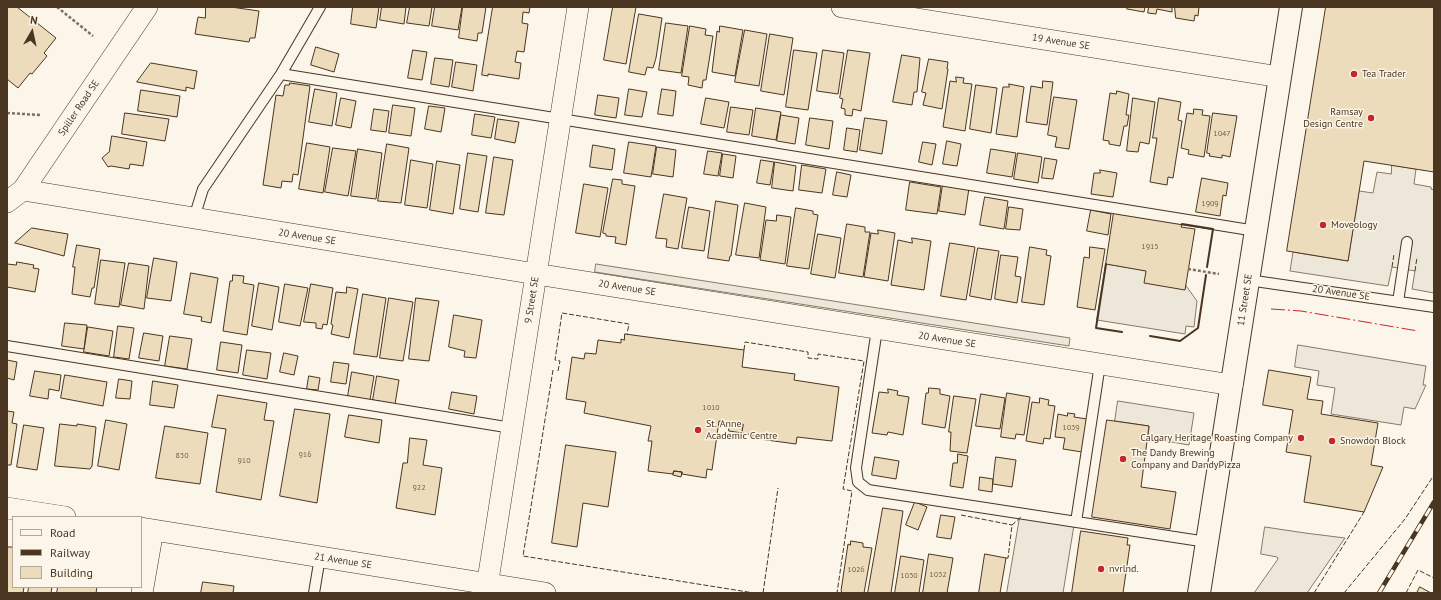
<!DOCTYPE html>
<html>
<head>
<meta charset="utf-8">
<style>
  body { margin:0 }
  #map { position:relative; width:1441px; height:600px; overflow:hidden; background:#fbf6e9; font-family:"PT Sans",sans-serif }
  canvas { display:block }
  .frame { position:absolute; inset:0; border:8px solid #4a3520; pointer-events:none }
  .legend { position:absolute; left:12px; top:516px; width:130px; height:72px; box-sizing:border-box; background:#fbf6e9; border:1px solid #b4a999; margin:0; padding:5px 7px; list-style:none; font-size:12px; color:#4a3520 }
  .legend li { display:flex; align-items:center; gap:8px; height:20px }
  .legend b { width:20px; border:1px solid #b4a999 }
  .north { position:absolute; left:12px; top:12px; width:40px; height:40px; -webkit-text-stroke:3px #fbf6e9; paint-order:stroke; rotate:9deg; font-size:11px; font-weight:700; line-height:16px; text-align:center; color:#4a3520 }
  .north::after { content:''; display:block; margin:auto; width:14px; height:18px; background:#4a3520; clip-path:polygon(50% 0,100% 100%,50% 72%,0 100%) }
</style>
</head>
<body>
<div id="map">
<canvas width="1441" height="600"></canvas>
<div class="frame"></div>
<ul class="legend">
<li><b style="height:5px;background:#fbf6e9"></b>Road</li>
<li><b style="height:5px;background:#4a3520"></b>Railway</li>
<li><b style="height:11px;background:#ecdcbc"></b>Building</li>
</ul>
<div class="north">N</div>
</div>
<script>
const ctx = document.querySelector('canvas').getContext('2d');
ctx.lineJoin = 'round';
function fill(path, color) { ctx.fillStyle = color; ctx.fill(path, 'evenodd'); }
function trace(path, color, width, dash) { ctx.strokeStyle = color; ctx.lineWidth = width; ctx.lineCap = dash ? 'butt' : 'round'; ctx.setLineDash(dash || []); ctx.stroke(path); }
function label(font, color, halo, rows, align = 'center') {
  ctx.font = font + ' "PT Sans",sans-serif'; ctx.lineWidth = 3; ctx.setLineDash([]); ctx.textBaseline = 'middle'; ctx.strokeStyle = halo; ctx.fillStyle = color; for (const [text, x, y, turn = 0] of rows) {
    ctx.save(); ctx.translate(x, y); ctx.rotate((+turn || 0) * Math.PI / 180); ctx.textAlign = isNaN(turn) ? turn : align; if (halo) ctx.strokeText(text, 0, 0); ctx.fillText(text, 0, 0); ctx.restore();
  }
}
const parking = new Path2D(`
  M1392 165 1416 169 1414 184 1431 187V189L1434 190V293L1412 289 1415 271 1392 267 1388 286 1290 271 1293 252 1348 261 1359 191 1373 193 1377 172 1391 174Z
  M596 264 1070 338 1069 346 595 272Z
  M1106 264 1179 276 1197 301 1194 327 1186 326 1185 334 1097 320Z
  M1298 345 1426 366 1423 385H1426L1415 409 1404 407 1401 425 1331 414 1335 388 1317 385 1319 371 1295 367Z
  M1118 401 1194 413 1189 445 1148 438 1149 426 1115 421Z
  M1020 517 1074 525 1063 593H1007Z
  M1265 527 1305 533 1345 538 1307 593H1254L1278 559 1277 557 1261 554Z`);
const building = new Path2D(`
  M7 7H17L56 38 44 53 47 56 32 74 30 73 18 88 7 79Z
  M206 7H231L259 11 255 38H250L249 42 195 34 198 17 205 18Z
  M353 7H379L376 28 351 24Z
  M382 7H406L404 24 380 20Z
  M410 7H432L429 26 407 23Z
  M435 7H462L458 30 432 26Z
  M463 7H486L482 33H478L477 41 459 38Z
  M493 7H530L529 13 523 12 522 23 528 24 524 52 517 51 515 62 521 63 519 79 488 74V76L482 75Z
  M613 7H636L626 64 604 60Z
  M1128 7H1145L1144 12 1127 9Z
  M1149 7H1172V12L1157 9 1156 14 1148 13Z
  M1175 7H1199L1198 16 1195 15 1194 21 1176 18Z
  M1326 7H1434V172L1364 161 1348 261 1287 251Z
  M639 14 662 18 656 58 653 68 647 67 645 75 629 72Z
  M666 23 688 26 681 73 659 70Z
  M690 26 706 29 705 35 713 36 706 80H703L702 88 688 85 689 77 682 76Z
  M720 26 743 30 735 76 712 72 717 31 719 32Z
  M745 30 767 34 759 86 735 82Z
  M770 34 793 38 784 95 761 91Z
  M316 47 339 54 334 72 311 65Z
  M413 50 427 52 422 80 408 78Z
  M794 50 817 53 808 110 786 107Z
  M823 50 844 53 838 94 817 91Z
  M848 50 870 53 861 111 853 109 852 116 845 115V109L841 108 843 99 840 98Z
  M902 55 920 58 917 92H914L912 105 893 102Z
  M435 58 453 60 449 87 431 84Z
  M929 59 948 62 947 69H948L942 109 923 105 926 93 922 92Z
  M456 62 477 65 473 91 452 87Z
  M151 63 197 71 194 89 186 87V91L137 82Z
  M956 77 964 78 963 83 972 84 965 131 943 127 950 81 956 82Z
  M1043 81 1053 82 1047 125 1026 122 1031 86 1042 88Z
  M290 83 310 86 298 175 293 174 292 182 282 181 281 188 263 185 276 95 283 96 285 85H289Z
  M1009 84 1024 87 1017 137 996 134 1003 87H1009Z
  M976 85 997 88 991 133 970 129Z
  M315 89 337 93 332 126 309 122Z
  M629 89 647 92 642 117 625 115Z
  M662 89 676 91 673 116 658 114Z
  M141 90 180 96 177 117 138 111Z
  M1117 91 1129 94 1126 115H1129L1127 126H1124L1120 146 1109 144V141L1103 140 1110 93 1116 94Z
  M598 95 619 98 616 118 595 115Z
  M1054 97 1077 100 1069 149 1055 147 1057 137 1048 135Z
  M341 98 356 101 351 128 336 125Z
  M706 98 729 102 724 128 701 124Z
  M1133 98 1155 102 1149 144 1140 142 1138 152 1127 151Z
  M1159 98 1181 102 1178 120 1182 121 1173 178 1168 177 1167 185 1150 182 1157 138H1153Z
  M393 105 415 108 411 136 389 133Z
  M429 106 445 108 441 132 425 129Z
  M731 107 753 110 749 135 727 132Z
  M756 108 781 112 776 140 752 136Z
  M374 109 389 111 386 132 371 130Z
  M1194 109 1203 110 1202 115 1210 116 1204 157 1188 154 1189 150 1181 148 1187 113 1193 114Z
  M125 113 169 119 165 141 122 134Z
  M1213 113 1237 116 1230 157 1222 155V158L1209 156 1210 154 1207 153Z
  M475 114 495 117 491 138 472 135Z
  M781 115 799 118 795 144 777 141Z
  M810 118 833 121 829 149 806 145Z
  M865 118 887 121 882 154 860 150Z
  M498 119 519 122 515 143 495 139Z
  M847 128 860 130 857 152 844 150Z
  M112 136 147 142 143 166 130 164 129 169 111 166 108 167 102 158 109 152Z
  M947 141 961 144 957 166 943 164Z
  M629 142 656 146 651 177 624 173Z
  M923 142 936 144 932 165 919 162Z
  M307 143 330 147 323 193 299 189Z
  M387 144 409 148 401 203 378 201Z
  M593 145 615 149 612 170 590 167Z
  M657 147 676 150 673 177 653 174Z
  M333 148 356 151 348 196 325 192Z
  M358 149 382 153 376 199 351 196Z
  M991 149 1016 153 1012 177 987 173Z
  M708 151 722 153 718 176 704 174Z
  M468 153 487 156 478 212 460 209Z
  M1018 153 1042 157 1038 183 1014 179Z
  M723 154 736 156 733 178 720 176Z
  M494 157 513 160 504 215 486 213Z
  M1045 158 1057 160 1053 179 1042 178Z
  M411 160 433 164 427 208 405 205Z
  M761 160 774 162 770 185 757 183Z
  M437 161 460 165 453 214 430 210Z
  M775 162 796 166 793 191 772 188Z
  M802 165 826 169 822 193 799 190Z
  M1100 170 1117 173 1113 197 1091 194 1094 173H1100Z
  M837 172 851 175 847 197 833 195Z
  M1202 178 1228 183 1226 196 1223 195 1220 216 1196 212Z
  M613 179 622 180V184L635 186 626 245 615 243 616 237 606 236V234L603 233Z
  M910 182 941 187 937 214 906 210Z
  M584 184 608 188 600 237 576 233Z
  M943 184 969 188 965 215 939 211Z
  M664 194 687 198 678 249 666 247 667 239 656 238Z
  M985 197 1008 201 1004 229 980 225Z
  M716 201 738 205 731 256H730L729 261 708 258Z
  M745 203 766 207 759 258 736 255Z
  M689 207 710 211 704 251 682 248Z
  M1009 207 1023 209 1020 230 1006 229Z
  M796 208 813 211V214L818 215 809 269 787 266Z
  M1091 210 1111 214 1108 235 1087 231Z
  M1114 212 1182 224 1181 227 1195 229 1185 290 1144 283 1146 271 1106 264Z
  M777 215 791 217 785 264 760 260 766 220 776 221Z
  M847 224 865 227V232H870L863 277 839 273Z
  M32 228 68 234 64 256 15 243Z
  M878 230 895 233 888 281 864 277 871 233 878 234Z
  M818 234 841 238 835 278 811 274Z
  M912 238 931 241 924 290 891 285 898 240 912 243Z
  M950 243 975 247 966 300 941 296Z
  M77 245 100 249 94 288H92L90 297 72 294 75 267H73Z
  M1030 247 1047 250 1046 255 1051 256 1044 305 1022 302Z
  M1090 247 1105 249 1095 310 1077 307 1084 257 1089 258Z
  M978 248 999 251 991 300 970 296Z
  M1001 255 1018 257 1015 276 1021 277 1017 303 995 299Z
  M154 258 177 262 171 301 147 298Z
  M101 260 125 263 119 307 95 304Z
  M17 262 34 265 33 268 39 269 35 292 7 287V264L16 265Z
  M129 263 149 266 144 309 121 305Z
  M191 273 218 278 211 323 201 321 202 317 184 314Z
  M233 275 244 276 243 283 254 285 247 335 223 331 230 281H232Z
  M259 283 279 287 272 330 252 326Z
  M285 284 308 288 300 326 279 322Z
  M311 284 333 288 327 325 323 324 322 329 316 328V323L304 322Z
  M347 287 358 289 349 338 331 334 333 325 331 324 336 292 346 293Z
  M363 294 386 298 377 357 354 354Z
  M389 298 413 302 403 361 380 358Z
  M416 298 439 301 429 361 409 359Z
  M454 315 482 320 476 358 464 357 465 351 449 347Z
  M65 323 87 325 84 349 62 346Z
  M118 326 134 328 129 359 114 357Z
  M88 327 113 331 109 356 84 352Z
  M144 333 163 336 159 361 139 358Z
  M625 334 744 350 742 367 795 374 794 380 839 387 832 441 797 437 796 444 752 438 753 435 742 433 743 424 719 421 712 470 707 469 706 478 682 474V472L674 471 673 474 648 471 652 441H648L651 426 584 413 586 402 566 399 572 357 584 359 585 353 596 354 598 340 621 343V339L624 340Z
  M170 336 192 339 187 369 165 366Z
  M221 342 242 345 238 373 217 370Z
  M247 350 271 353 267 379 243 375Z
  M284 353 298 356 294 375 280 372Z
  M7 360 17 362 14 380 7 378Z
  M334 362 349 364 346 384 331 382Z
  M1269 370 1311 377 1307 399 1323 401 1321 414 1378 423 1371 465 1383 467 1364 512 1304 502 1311 456 1286 452 1293 410 1263 405Z
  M35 371 61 375 59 391 49 389 48 399 30 396Z
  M352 372 374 376 370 400 348 396Z
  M65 375 107 382 103 406 61 398Z
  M309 376 320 378 318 390 307 389Z
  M377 376 399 380 395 404 373 400Z
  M119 379 132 381 130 399 116 398Z
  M153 381 178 385 174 408 150 405Z
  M929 388 940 389V394L950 396 945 428 922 424 926 393H928Z
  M888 389 898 391 897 395 909 397 903 435 888 432 887 435 872 433 879 392 888 393Z
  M452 392 477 396 474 414 449 409Z
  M1007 393 1030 397 1024 435 1016 434 1015 439 1001 437Z
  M981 394 1005 398 1000 429 976 426Z
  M218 395 267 403 264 420 274 421 261 500 216 492 226 429 212 427Z
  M954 396 976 399 967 453 950 451 951 432H949Z
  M1040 398 1049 400 1048 405 1055 406 1050 439 1044 438 1043 444 1026 441 1032 402 1039 403Z
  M295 409 330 414 317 503 280 496Z
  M7 411 14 412 12 423 17 424 11 465H7Z
  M1068 413 1075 414 1074 417 1087 419 1082 452 1063 449 1065 438 1055 437 1058 414 1067 416Z
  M349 415 382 420 379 443 345 437Z
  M106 420 127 424 119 470 98 466Z
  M1107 420 1149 426 1141 487 1176 492 1170 529 1092 517Z
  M730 422 743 424 742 433 729 431Z
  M60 424 77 426V424L96 427 92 466 90 469 55 466Z
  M24 425 44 428 37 470 17 467Z
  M165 426 208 433 200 484 156 478Z
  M410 438 427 440 423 465 442 468 435 515 396 508 403 463H407Z
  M566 445 616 452 608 507 583 503 577 547 552 543Z
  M958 454 968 456 963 488 950 486 953 463H957Z
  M875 457 899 461 896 479 872 475Z
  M996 457 1016 460 1012 487 993 484Z
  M674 471 682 472 681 477 673 475Z
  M980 477 993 479 992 492 979 490Z
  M915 502 927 507 918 530 906 525Z
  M883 508 903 511 891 593H868Z
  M941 515 955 517 951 539 937 537Z
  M1081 531 1128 538 1127 545H1130L1123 593H1072Z
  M851 541 863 543V547L872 548 864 593H843L841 591 848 544 850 545Z
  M8 547H13V587H24L23 593H7Z
  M929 554 953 558 947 593H923Z
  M985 554 1006 558 1000 593H979Z
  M901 556 924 560 919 593H895Z
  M203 582 234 586 233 593H201Z
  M29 587H52L51 593H28Z
  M58 587H97L96 593H57Z
  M1420 587 1431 593H1417Z`);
const path = new Path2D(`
  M57 7 93 36
  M7 113 40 115
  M1188 269 1219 274`);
const lane = new Path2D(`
  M281 74 1256 231
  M194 218 203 189 281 74 320 7
  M1248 280 1434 307
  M1398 302 1407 242
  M877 329 856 468 858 482 868 490 1207 542
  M7 346 512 428
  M1076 522 1100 364
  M314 593 320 557`);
const street = new Path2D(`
  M842 7 1280 77
  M23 190 536 274 1232 385
  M7 202 23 190 147 7
  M7 508 65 517
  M141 528 545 593
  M142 593 153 530
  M486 593 578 7`);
const secondary = new Path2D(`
  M1199 593 1291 7`);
const rail = new Path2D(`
  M1379 593 1434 502`);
const fence = new Path2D(`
  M1392 267 1394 254
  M1415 271 1417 257
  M744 350 745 342 808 352V358L818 359V354L864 361 843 489 852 491 837 593
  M553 370 523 556 754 593
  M558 371 560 361 555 360 562 313 629 324 627 334
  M961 515 1012 525
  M1006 558H1008L1012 525 1021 517
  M763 593 778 488
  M1314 593 1364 512
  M1344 593 1405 519 1434 475
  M1406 593 1418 570 1434 578`);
const wall = new Path2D(`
  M1182 224 1213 229 1207 267
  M1106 264 1096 328 1122 332
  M1150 336 1180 341 1198 328 1206 275`);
const power = new Path2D(`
  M1271 309 1301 311 1418 331`);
const markers = [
  [1354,74,4,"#c62828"],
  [1371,118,4,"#c62828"],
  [1323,225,4,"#c62828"],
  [698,430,4,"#c62828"],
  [1301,438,4,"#c62828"],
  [1332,441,4,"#c62828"],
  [1123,459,4,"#c62828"],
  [1101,569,4,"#c62828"]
];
const numberNames = [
  ["1047",1222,134],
  ["1909",1210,204],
  ["1915",1150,247],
  ["1010",711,408],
  ["1039",1071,428],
  ["916",305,455],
  ["830",182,456],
  ["910",244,461],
  ["922",419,488],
  ["1026",856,570],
  ["1032",938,575],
  ["1030",909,576]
];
const streetNames = [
  ["19 Avenue SE",1061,42,9],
  ["Spiller Road SE",79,108,-56],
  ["20 Avenue SE",307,237,9],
  ["20 Avenue SE",627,288,9],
  ["20 Avenue SE",1341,293,8],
  ["9 Street SE",532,300,-81],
  ["11 Street SE",1245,300,-81],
  ["20 Avenue SE",947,340,9],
  ["21 Avenue SE",343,561,9]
];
const poiNames = [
  ["Tea Trader",1362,74],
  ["Ramsay",1363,112,"right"],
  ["Design Centre",1363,124,"right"],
  ["Moveology",1331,225],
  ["St. Anne",706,424],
  ["Academic Centre",706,436],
  ["Calgary Heritage Roasting Company",1293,438,"right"],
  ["Snowdon Block",1340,441],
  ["The Dandy Brewing",1131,453],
  ["Company and DandyPizza",1131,465],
  ["nvrlnd.",1109,569]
];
fill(parking, '#ede7d9');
trace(parking, '#887966', 1);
fill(building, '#ecdcbc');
trace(building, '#4a3520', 1);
trace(lane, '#4a3520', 12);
trace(street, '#4a3520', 22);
trace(secondary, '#4a3520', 24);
trace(path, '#7f6f5c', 2.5, [3, 2]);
trace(lane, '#fbf6e9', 10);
trace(street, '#fbf6e9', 21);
trace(secondary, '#fbf6e9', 22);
trace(rail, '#4a3520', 4.5);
trace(rail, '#fbf6e9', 3, [9]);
trace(fence, '#4a3520', 1, [5, 2]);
trace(wall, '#4a3520', 2);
trace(power, '#c62828', 1, [14, 3, 2, 3]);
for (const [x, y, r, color] of markers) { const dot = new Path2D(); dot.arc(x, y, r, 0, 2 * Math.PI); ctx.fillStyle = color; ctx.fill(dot); trace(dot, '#fbf6e9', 1.5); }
label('8px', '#725f47', null, numberNames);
label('10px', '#4a3520', '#fbf6e9', streetNames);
label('10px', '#4a3520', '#fbf6e9', poiNames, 'left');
</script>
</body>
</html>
